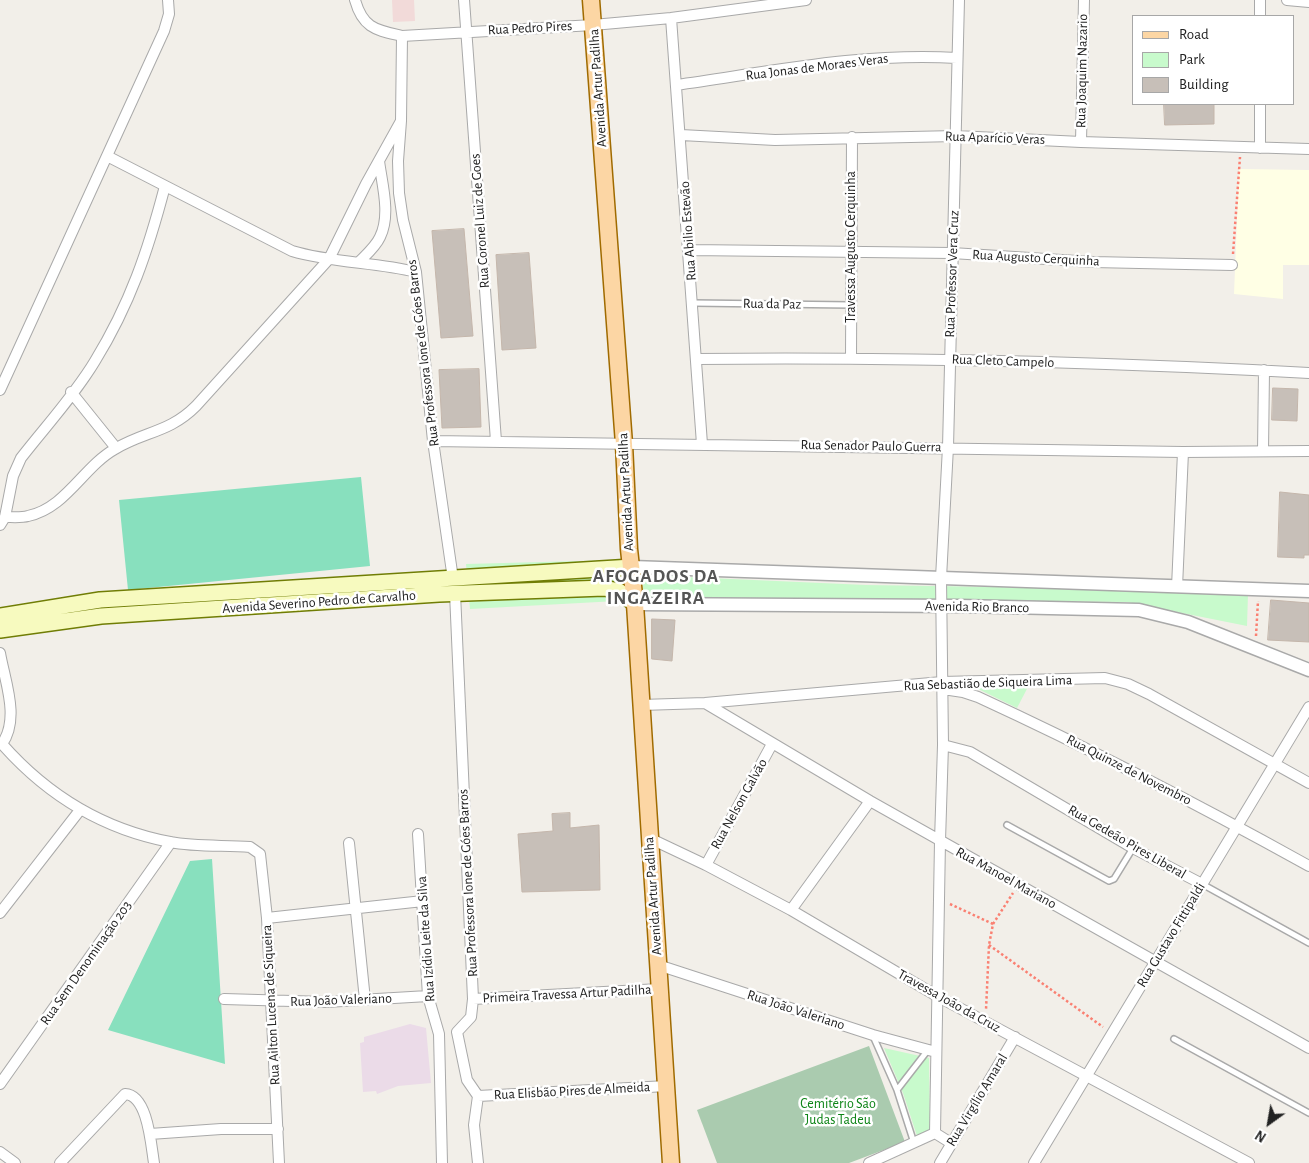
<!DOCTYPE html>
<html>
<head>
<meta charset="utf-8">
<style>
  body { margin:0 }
  #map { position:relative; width:1309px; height:1163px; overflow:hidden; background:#f2efe9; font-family:"Alegreya Sans",sans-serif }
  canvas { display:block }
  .legend { position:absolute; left:1132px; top:15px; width:162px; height:90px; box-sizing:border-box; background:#fff; border:1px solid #a7a7a7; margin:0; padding:6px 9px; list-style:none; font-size:15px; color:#222 }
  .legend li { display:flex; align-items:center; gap:10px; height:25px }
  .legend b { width:25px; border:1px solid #a7a7a7 }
  .north { position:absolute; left:1244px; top:1098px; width:50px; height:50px; -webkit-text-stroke:4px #fff; paint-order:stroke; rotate:212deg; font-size:14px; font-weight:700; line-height:20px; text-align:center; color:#222 }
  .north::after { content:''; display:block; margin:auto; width:18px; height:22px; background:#222; clip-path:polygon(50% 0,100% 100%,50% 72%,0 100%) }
</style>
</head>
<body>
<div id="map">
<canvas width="1309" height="1163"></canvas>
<ul class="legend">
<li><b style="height:6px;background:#fcd6a4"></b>Road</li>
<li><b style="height:14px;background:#c8facc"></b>Park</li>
<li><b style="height:14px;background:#c7bfb8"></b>Building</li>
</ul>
<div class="north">N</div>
</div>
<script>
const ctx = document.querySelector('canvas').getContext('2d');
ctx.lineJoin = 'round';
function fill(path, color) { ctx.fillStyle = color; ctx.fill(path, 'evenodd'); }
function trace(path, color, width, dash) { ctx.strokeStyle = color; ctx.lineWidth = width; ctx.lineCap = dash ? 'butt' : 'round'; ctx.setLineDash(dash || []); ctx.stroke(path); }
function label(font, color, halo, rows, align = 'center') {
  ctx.font = font + ' "Alegreya Sans",sans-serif'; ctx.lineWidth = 5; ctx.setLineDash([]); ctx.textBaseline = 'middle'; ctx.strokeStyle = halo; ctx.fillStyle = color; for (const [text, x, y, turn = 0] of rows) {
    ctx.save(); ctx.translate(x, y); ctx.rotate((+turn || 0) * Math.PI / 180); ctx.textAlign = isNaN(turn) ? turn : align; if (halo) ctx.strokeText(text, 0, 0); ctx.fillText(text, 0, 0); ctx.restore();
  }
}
const commercial = new Path2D(`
  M392 0H414L415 21 393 22Z`);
const industrial = new Path2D(`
  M410 1024 426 1028 431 1083 398 1086 377 1094 376 1091 363 1092 360 1043 364 1042V1037Z`);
const education = new Path2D(`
  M1239 169 1309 170V265H1283V299L1234 294Z`);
const cemetery = new Path2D(`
  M869 1046 905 1142 849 1163H717L697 1110Z`);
const park = new Path2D(`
  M618 560 617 601 470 609 466 564Z
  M642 575 866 585 1127 589 1248 594 1247 626 1127 602 643 598Z
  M1029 685 1017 708 974 687Z
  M884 1048 929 1058 930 1130 917 1136 903 1093Z`);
const pitch = new Path2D(`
  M361 477 370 566 128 590 119 500Z
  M212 859 225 1064 108 1030 190 861Z`);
const building = new Path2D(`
  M1164 104H1214V124L1165 125Z
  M464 229 473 336 441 338 432 231Z
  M529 253 536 348 502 350 496 255Z
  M479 369 481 427 442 428 439 370Z
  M1273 388 1298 389 1297 421 1272 420Z
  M1280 492 1309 495V555H1304V558L1278 557Z
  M1271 600 1309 603V642L1268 640Z
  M652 619 675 620 672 661 652 659Z
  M570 813V828L599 825 600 890 522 892 518 834 553 831 552 814Z`);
const path = new Path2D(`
  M1233 254 1240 157
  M1256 636 1258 601
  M950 904 993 924 989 945 986 1010
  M993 924 1013 893
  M989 945 1103 1027`);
const service = new Path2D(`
  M693 303 851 305
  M1007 825 1109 881 1114 879 1133 848
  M1202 884 1309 943
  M873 1036 897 1090
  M1174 1039 1309 1113
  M914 1143 897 1090 928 1050`);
const minor = new Path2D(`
  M355 0C363 29 377 30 402 36L593 25 671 18 806 0
  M464 0 496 441
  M1287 0 1309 2
  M1260 16V0
  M671 18 702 444
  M402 36 401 121 398 161 399 193 403 220 416 272 433 441 453 579
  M676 85C769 72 864 52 957 58
  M681 135 775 140 956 136 1081 142 1309 149
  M1081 142 1084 0
  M1260 148V104
  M107 156 292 251C332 263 375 262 416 272
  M689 250 952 253 1093 262 1232 265
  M360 261C367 254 376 246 380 237 391 215 382 184 379 161
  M851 357 852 137
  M697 359C901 357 1105 362 1309 373
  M0 390 164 31 169 14 168 0
  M71 392 116 448
  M433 441 1183 452 1309 451
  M1263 451 1264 370
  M5 517C12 517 21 518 28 516 66 508 83 467 115 449 145 431 169 433 196 406L329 259 366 184 401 121
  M0 525 5 517 13 476 21 458C45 427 74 396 95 361 130 304 148 251 165 186
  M1177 587 1183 452
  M455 593 473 999 471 1017 457 1032
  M0 653C5 682 20 718 2 744 47 795 102 829 170 842 196 847 224 845 250 847L260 854 267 918 279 1163
  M943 689 963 692 978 697C1091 749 1201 806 1309 866
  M705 703 870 801 1309 1048
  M641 705 705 703 942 682 1105 678 1128 684 1149 694 1309 783
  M943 745 970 752 1133 848 1202 884
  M418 834 428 996 439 1034 442 1163
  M649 838 706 865 791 910 937 996 1249 1163
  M349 843 365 1000
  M706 865 772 744
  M791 910 870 801
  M0 913 80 810
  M267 918 423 901
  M658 965 873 1035 936 1052
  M224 999 326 1002 428 996
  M473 999 660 989
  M457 1032 467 1080 478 1096 474 1125 478 1163
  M0 1084 171 842
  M478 1096 667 1086
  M150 1134 221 1129H278
  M951 1143 935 1133 940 841 943 745 941 578 948 447 959 0
  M0 1152 15 1163
  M60 1163 125 1094C148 1095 151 1145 154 1163
  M869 1163 935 1133
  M940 1163 1015 1037
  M1034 1163 1309 707`);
const tertiary = new Path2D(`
  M632 567 1309 591
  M635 604 960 606 1139 610 1188 622 1309 670`);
const secondary = new Path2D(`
  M0 616 100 600 632 567
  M0 630 101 616 439 594 604 588 619 591 635 604`);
const primary = new Path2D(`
  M591 0 624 444 629 549 635 604 671 1163`);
const streetNames = [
  ["Rua Pedro Pires",530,28,-3],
  ["Rua Jonas de Moraes Veras",817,67,-7],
  ["Rua Joaquim Nazario",1082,71,-89],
  ["Avenida Artur Padilha",598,88,-94],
  ["Rua Aparício Veras",995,138,2],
  ["Rua Coronel Luiz de Goes",480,221,-94],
  ["Rua Abilio Estevão",688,231,-94],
  ["Travessa Augusto Cerquinha",851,247,-90],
  ["Rua Augusto Cerquinha",1036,258,3],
  ["Rua Professor Vera Cruz",952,274,-88],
  ["Rua da Paz",772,304,1],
  ["Rua Professora Ione de Góes Barros",423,353,-97],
  ["Rua Cleto Campelo",1003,361,2],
  ["Rua Senador Paulo Guerra",871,446,1],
  ["Avenida Artur Padilha",626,492,-93],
  ["Avenida Severino Pedro de Carvalho",319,602,-4],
  ["Avenida Rio Branco",977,607,1],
  ["Rua Sebastião de Siqueira Lima",988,683,-2],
  ["Rua Quinze de Novembro",1129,770,27],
  ["Rua Nelson Galvão",739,804,-61],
  ["Rua Gedeão Pires Liberal",1127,842,30],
  ["Rua Manoel Mariano",1006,878,29],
  ["Rua Professora Ione de Góes Barros",468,883,-93],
  ["Avenida Artur Padilha",653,896,-94],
  ["Rua Gustavo Fittipaldi",1171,935,-59],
  ["Rua Izídio Leite da Silva",426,939,-94],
  ["Rua Sem Denominação 203",86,963,-55],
  ["Primeira Travessa Artur Padilha",567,994,-3],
  ["Rua João Valeriano",341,1000,-2],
  ["Travessa João da Cruz",949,1001,29],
  ["Rua Ailton Lucena de Siqueira",271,1005,-93],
  ["Rua João Valeriano",796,1010,18],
  ["Rua Elisbão Pires de Almeida",572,1091,-3],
  ["Rua Virgílio Amaral",977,1100,-59]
];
const parkNames = [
  ["Cemitério São",838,1104],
  ["Judas Tadeu",838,1120]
];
const districtNames = [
  ["AFOGADOS DA",656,576],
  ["INGAZEIRA",656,598]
];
fill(commercial, '#f2dad9');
fill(industrial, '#ebdbe8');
fill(education, '#ffffe5');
fill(cemetery, '#aacbaf');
fill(park, '#c8facc');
fill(pitch, '#88e0be');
fill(building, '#c7bfb8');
trace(building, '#c4b6ab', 1);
trace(service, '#a9a9a9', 8);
trace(minor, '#a9a9a9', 12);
trace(tertiary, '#a9a9a9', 15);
trace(secondary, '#707d05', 18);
trace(primary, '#a06b00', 19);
trace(path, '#fa8072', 2.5, [2.5, 2.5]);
trace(service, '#fff', 5);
trace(minor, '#fff', 10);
trace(tertiary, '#fff', 12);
trace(secondary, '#f7fabf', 15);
trace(primary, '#fcd6a4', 16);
label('14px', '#222', '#fff', streetNames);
label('14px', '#0c8416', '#fff', parkNames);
ctx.letterSpacing = '1px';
label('bold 19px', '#555', '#fff', districtNames);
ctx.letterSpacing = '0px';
</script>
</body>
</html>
